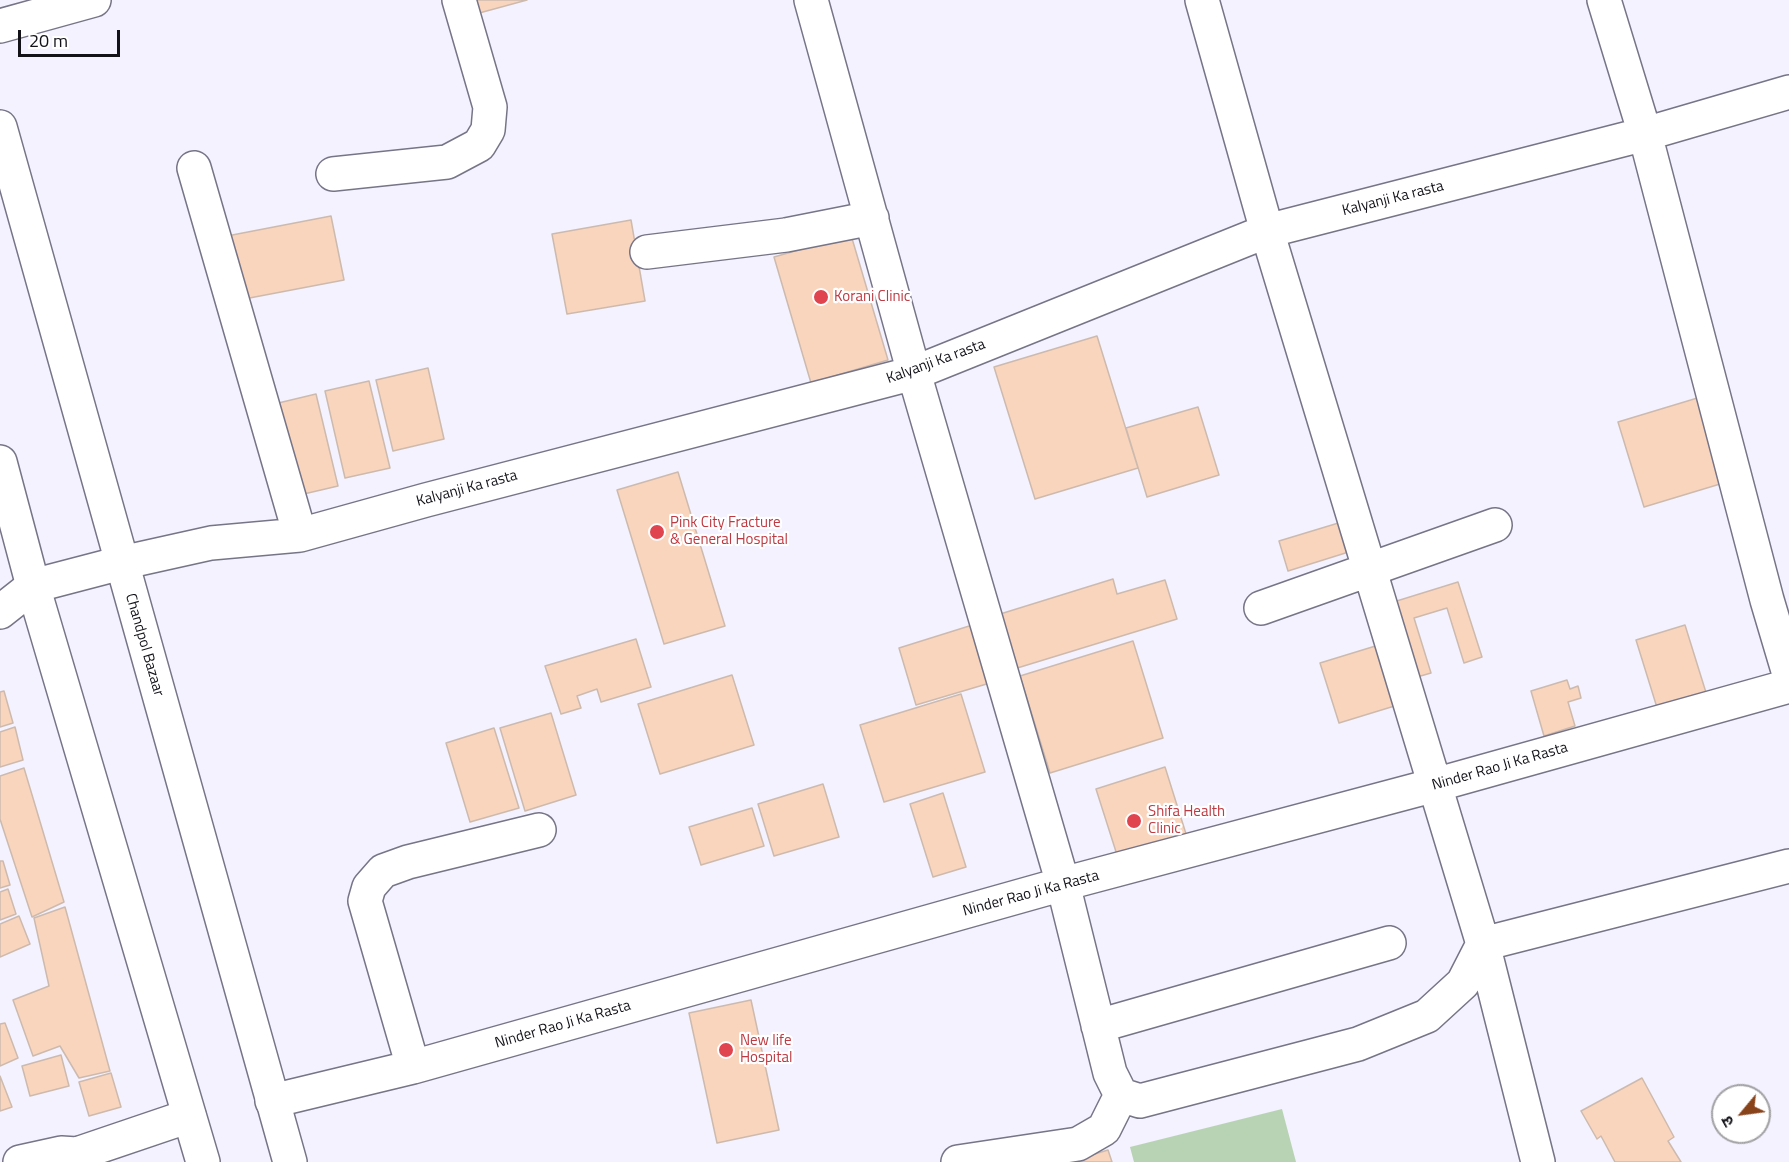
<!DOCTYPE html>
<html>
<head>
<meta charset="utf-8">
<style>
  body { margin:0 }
  #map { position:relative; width:1789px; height:1162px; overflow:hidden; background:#f3f2fe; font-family:"Titillium Web","Noto Sans Devanagari",sans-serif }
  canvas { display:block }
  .north { position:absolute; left:1711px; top:1084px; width:60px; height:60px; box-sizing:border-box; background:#fff; border:2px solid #a1a0a3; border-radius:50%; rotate:241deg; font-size:16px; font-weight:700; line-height:24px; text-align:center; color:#131218 }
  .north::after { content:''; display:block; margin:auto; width:21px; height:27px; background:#88431b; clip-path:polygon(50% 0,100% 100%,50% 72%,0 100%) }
  .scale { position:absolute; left:18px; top:30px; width:102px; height:27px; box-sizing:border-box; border:3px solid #131218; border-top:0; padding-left:8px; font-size:18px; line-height:21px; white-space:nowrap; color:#131218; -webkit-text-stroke:4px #fff; paint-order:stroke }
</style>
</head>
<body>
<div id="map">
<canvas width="1789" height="1162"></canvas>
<div class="north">उ</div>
<div class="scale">20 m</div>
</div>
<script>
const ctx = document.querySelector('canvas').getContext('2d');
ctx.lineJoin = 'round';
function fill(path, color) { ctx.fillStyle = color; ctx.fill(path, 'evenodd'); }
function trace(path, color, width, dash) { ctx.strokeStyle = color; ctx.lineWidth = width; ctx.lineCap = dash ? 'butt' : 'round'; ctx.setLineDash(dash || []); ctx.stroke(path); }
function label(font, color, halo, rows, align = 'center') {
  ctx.font = font + ' "Titillium Web",sans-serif'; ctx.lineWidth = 4.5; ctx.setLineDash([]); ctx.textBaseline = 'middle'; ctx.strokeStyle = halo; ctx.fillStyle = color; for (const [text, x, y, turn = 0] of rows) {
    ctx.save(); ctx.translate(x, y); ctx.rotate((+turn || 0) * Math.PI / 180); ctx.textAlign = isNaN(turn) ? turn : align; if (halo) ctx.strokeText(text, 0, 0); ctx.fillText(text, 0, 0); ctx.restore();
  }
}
const green = new Path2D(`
  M1282 1109 1296 1162H1134L1130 1147Z`);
const building = new Path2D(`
  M468 0H527L472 15Z
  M331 216 344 280 239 300 227 236Z
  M631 220 645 301 567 314 552 234Z
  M851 235 888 360 811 383 774 257Z
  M1097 336 1138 468 1035 499 994 367Z
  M428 368 444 439 393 451 376 380Z
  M369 381 390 468 345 478 325 391Z
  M316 394 338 486 291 497 270 405Z
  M1704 396 1730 481 1644 507 1618 422Z
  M1198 407 1219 475 1147 497 1126 428Z
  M678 472 725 626 664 644 617 490Z
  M1345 521 1355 550 1288 571 1279 541Z
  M1113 579 1117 594 1165 580 1177 619 1014 669 997 615Z
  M1458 582 1482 657 1464 663 1447 608 1414 618 1431 673 1410 679 1387 604Z
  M982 622 1000 680 916 705 899 648Z
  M1685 625 1708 699 1659 714 1636 640Z
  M636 639 651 687 601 702 597 689 577 696 581 708 561 714 545 666Z
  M1133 641 1163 738 1050 773 1020 676Z
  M1382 644 1401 704 1339 723 1320 663Z
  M732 675 754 745 660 774 638 704Z
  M1567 680 1570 689 1578 686 1581 698 1568 702 1575 726 1544 736 1531 691Z
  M4 691 13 723 0 727V692Z
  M961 694 985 772 884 802 860 725Z
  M551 713 576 795 525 811 500 728Z
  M15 727 23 760 0 767V732Z
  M494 728 519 808 470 822 446 743Z
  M1165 767 1187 837 1118 858 1096 789Z
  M24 768 64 902 32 917 0 819V776Z
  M823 784 839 837 774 856 758 804Z
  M943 793 966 867 933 877 910 804Z
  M752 808 764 846 701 865 689 827Z
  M0 861H3L10 885 0 888Z
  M8 889 16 914 0 920V892Z
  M65 907 110 1071 79 1078 60 1046 33 1056 13 1000 49 986 34 918Z
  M19 916 30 944 0 957V924Z
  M751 1000 779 1130 717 1143 689 1013Z
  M5 1023 18 1058 0 1066V1024Z
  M61 1055 69 1086 30 1096 22 1066Z
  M111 1073 121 1107 89 1116 79 1082Z
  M0 1076 12 1107 0 1111Z
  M1642 1078 1674 1137 1668 1141 1681 1162H1615L1601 1136 1597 1139 1581 1111Z
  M1108 1150 1112 1162H1068Z`);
const minor = new Path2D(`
  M811 0 914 373 1063 884 1110 1073 1121 1095 1140 1101 1358 1044 1427 1016 1463 983 1483 944 1789 866
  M1202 0 1267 231 1483 944 1538 1162
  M1604 0 1645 134 1767 600 1789 674
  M0 26 94 0
  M194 168 300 535
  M333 174 447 162 479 145 488 130 490 107 459 0
  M647 252 786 235 872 218
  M1261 608 1495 525
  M0 612 33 586 121 563 211 543 300 535 426 500 914 373 1267 231 1645 134 1789 92
  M1098 1026 1389 943
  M413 1067 365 901 369 887 383 871 408 862 539 830
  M272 1101 413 1067 1063 884 1435 785 1789 686
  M20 1162 61 1153 77 1154 189 1116
  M958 1162 1078 1144 1104 1129 1121 1095`);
const major = new Path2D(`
  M0 127 290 1162
  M0 462 33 586 203 1162`);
const markers = [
  [821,297,8,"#e0444e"],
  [657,532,8,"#e0444e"],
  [1134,821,8,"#e0444e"],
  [726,1050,8,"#e0444e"]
];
const streetNames = [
  ["Kalyanji Ka rasta",1393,199,-14],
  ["Kalyanji Ka rasta",936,362,-20],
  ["Kalyanji Ka rasta",467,489,-15],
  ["Chandpol Bazaar",144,645,74],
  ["Ninder Rao Ji Ka Rasta",1500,767,-16],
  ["Ninder Rao Ji Ka Rasta",1031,894,-15],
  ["Ninder Rao Ji Ka Rasta",563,1025,-16]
];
const healthNames = [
  ["Korani Clinic",834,297],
  ["Pink City Fracture",670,523],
  ["& General Hospital",670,540],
  ["Shifa Health",1148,812],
  ["Clinic",1148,829],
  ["New life",740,1041],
  ["Hospital",740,1058]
];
fill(green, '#b7d3b3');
fill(building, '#fad5bd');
trace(building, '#cdbaae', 1.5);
trace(minor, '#767487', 36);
trace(major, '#767487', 36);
trace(minor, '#fff', 33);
trace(major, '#fff', 33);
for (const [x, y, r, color] of markers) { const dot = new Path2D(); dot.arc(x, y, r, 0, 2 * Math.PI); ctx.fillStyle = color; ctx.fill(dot); trace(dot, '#fff', 2); }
label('15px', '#131218', '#fff', streetNames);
label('15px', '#be3a42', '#fff', healthNames, 'left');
</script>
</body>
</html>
